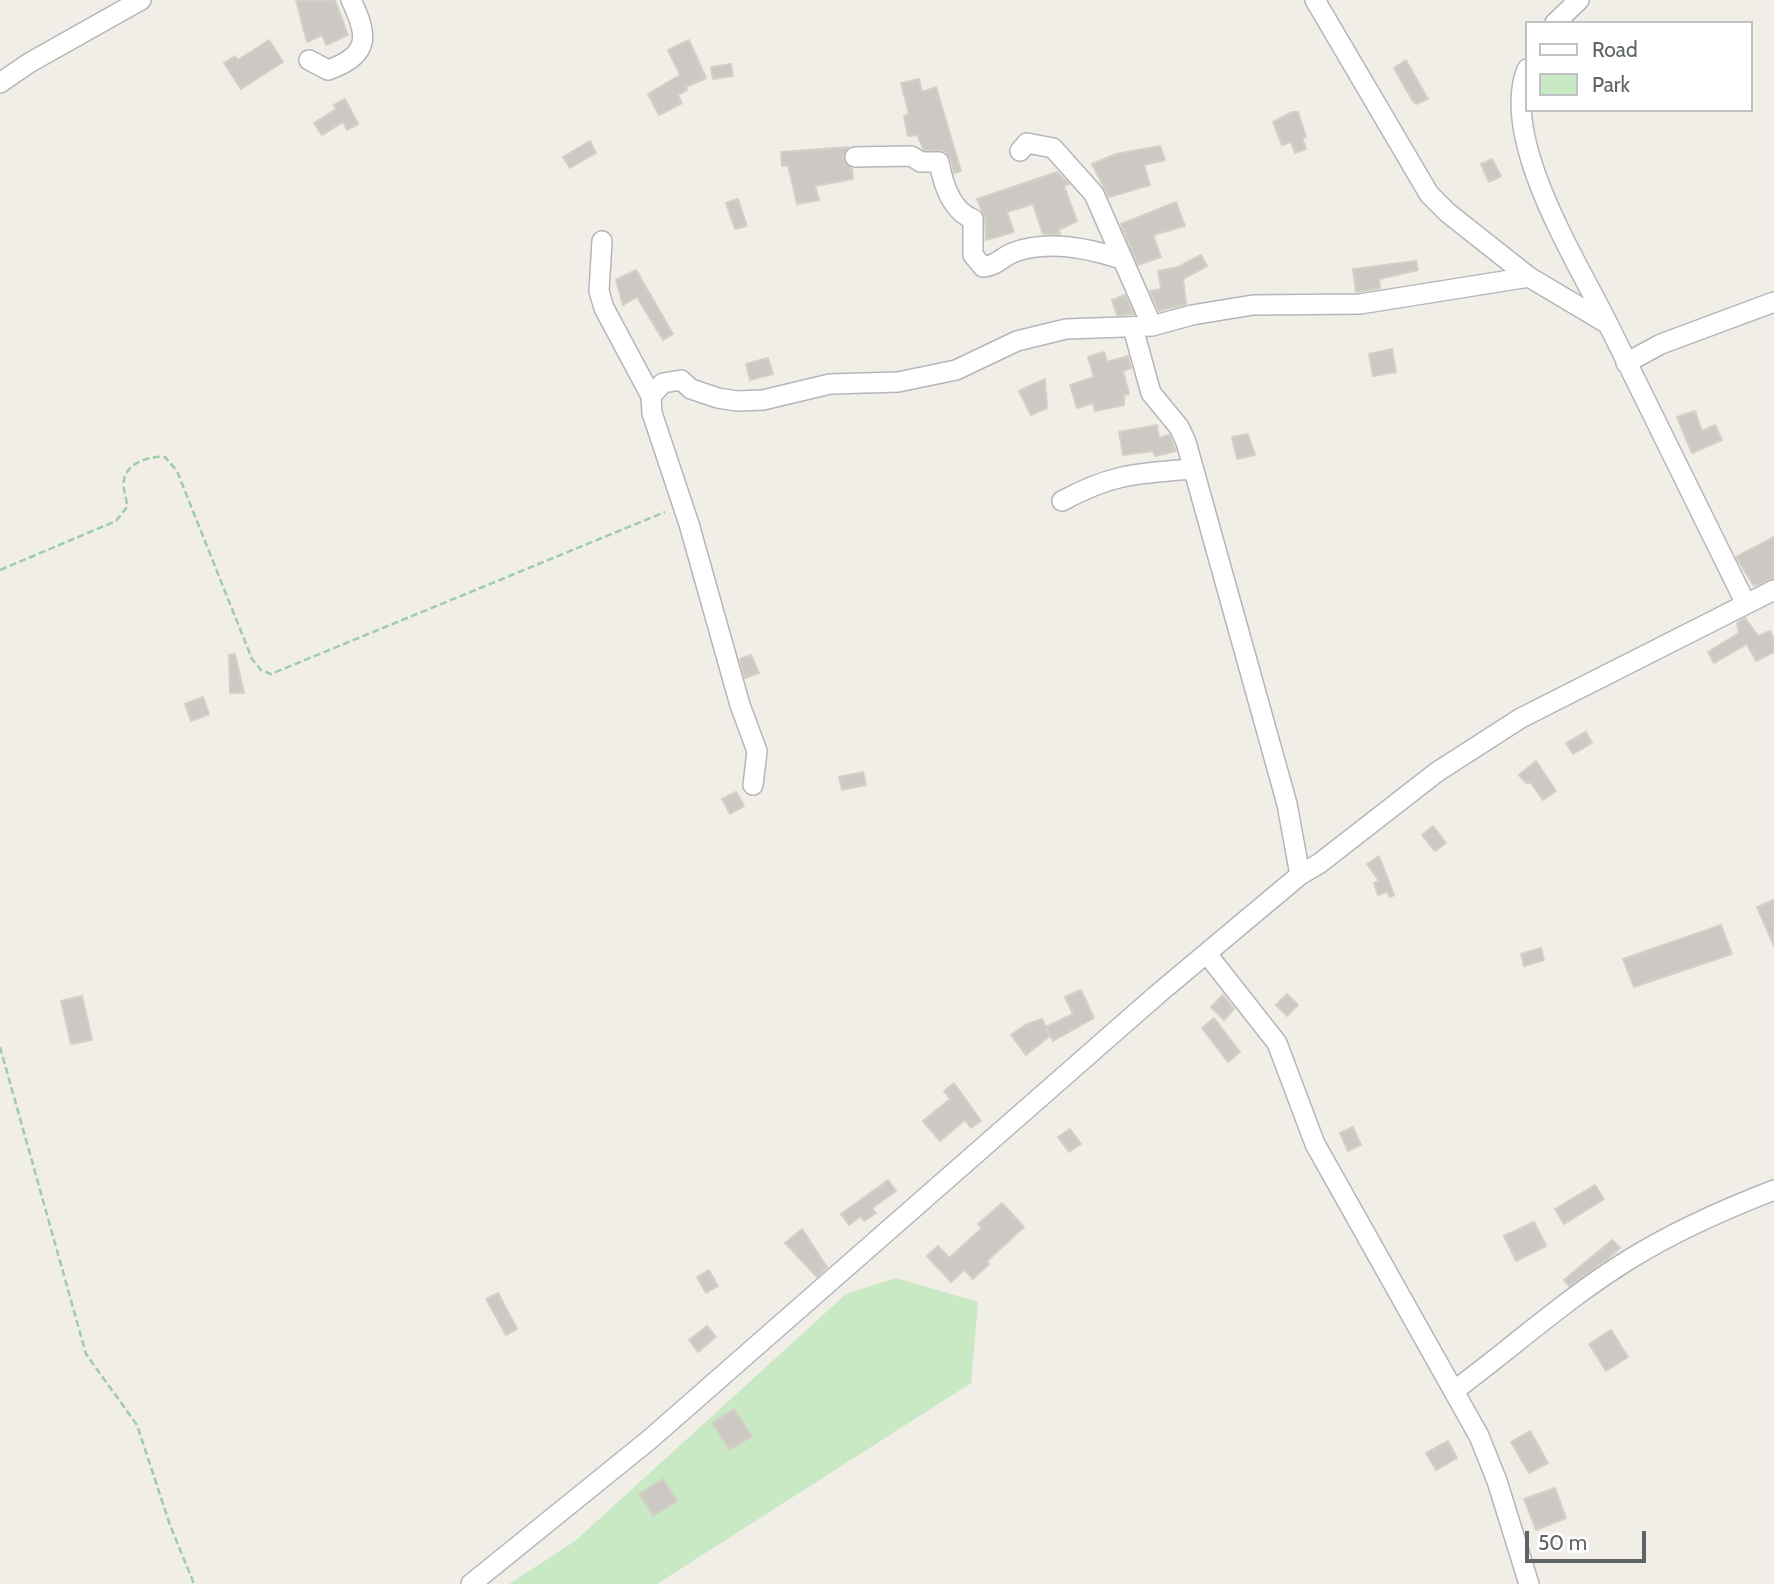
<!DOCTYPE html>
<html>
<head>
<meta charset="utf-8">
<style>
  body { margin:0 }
  #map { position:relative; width:1774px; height:1584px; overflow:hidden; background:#f1eee8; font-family:Cabin,sans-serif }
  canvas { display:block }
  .legend { position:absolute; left:1525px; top:21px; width:228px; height:91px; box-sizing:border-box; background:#fff; border:2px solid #bfc1c3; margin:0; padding:9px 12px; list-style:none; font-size:21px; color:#5f6468 }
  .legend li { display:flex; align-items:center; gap:14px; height:35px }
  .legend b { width:35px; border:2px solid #bfc1c3 }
  .scale { position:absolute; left:1525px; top:1531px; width:121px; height:32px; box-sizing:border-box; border:4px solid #5f6468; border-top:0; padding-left:9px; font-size:21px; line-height:24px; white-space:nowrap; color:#5f6468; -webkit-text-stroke:5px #fff; paint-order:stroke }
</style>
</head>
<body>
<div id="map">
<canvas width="1774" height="1584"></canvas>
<ul class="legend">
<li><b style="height:9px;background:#fff"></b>Road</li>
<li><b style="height:19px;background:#c8e9c4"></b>Park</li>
</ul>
<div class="scale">50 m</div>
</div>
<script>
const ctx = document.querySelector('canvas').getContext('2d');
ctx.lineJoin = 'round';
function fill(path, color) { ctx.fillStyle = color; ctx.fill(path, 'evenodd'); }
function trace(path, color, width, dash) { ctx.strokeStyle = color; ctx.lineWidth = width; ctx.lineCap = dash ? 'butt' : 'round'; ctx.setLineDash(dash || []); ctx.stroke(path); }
const green = new Path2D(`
  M896 1278 978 1302 971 1383 657 1584H509L575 1541 846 1294Z`);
const building = new Path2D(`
  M296 0H335L348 35 326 45 322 35 307 42Z
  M269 40 283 62 241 89 224 63 235 56 238 60Z
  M689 40 706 78 686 87 687 90 678 95 682 103 659 115 648 94 680 75 668 50Z
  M1406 60 1408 64 1428 99 1416 104 1412 100 1394 68Z
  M731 64 733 76 713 79 711 67Z
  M919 79 922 92 936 87 961 171 954 173 951 159 945 151 924 150 917 135 908 136 904 116 909 114 901 83Z
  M345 99 358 124 347 130 343 122 322 135 314 123 336 109 334 105Z
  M1292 112H1298L1306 137 1302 138 1306 149 1295 153 1291 142 1282 145 1273 122Z
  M590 141 596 153 570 168 563 157Z
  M1160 146 1165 160 1144 165 1150 185 1109 197 1092 164 1116 154Z
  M848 147 843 158 852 169 853 179 815 186 819 200 797 204 788 165 782 166 781 152Z
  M1492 159 1501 176 1489 182 1481 164Z
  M1057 172 1069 184 1064 186 1077 221 1058 230 1060 234H1043L1033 204 1007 212 1014 232 986 240 985 218 977 199Z
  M738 199 747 226 735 229 726 203Z
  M1176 202 1185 226 1153 235 1161 257 1138 265 1121 224Z
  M1201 255 1207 266 1183 279 1186 304 1159 311 1150 291 1161 289 1158 271 1178 267Z
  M1416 261 1418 270 1379 279 1380 288 1356 292 1353 269Z
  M636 270 673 334 663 340 637 297 623 305 616 280Z
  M1125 295 1134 314 1117 315 1112 300Z
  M1392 349 1396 372 1373 376 1369 354Z
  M1104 352 1107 362 1128 356 1131 368 1123 371 1129 394 1124 395V405L1095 411 1093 403 1077 408 1070 385 1094 377 1088 357Z
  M768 358 773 374 750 380 746 364Z
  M1045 379 1047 408 1031 415 1019 391Z
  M1695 411 1702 431 1715 425 1722 440 1692 453 1677 417Z
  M1157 425 1159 438 1169 435 1176 451 1155 456 1153 451 1123 455 1119 432Z
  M1248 434 1255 455 1237 459 1232 437Z
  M1774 537V578L1754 586 1736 557Z
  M1745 618 1758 636 1770 631 1774 639V652L1756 661 1747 644 1714 663 1708 652 1739 633 1737 623Z
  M235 654 244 693H230L229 655Z
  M751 655 759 673 745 678 740 659Z
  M203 697 209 714 191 721 185 704Z
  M1586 732 1592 743 1573 754 1566 743Z
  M1536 761 1556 791 1543 800 1531 783H1526L1519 775Z
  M863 772 866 785 842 790 839 777Z
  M736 792 744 806 730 814 722 799Z
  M1433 826 1446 843 1435 851 1422 835Z
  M1379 856 1394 895 1390 897 1387 892 1378 895 1374 883 1379 881 1367 864Z
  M1774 900V946L1757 907Z
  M1721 925 1732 954 1634 987 1623 959Z
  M1541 948 1544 960 1524 966 1521 954Z
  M1081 990 1094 1018 1053 1041 1046 1027 1073 1014 1065 997Z
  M1287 994 1298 1005 1287 1016 1276 1005Z
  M1223 995 1234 1009 1224 1020 1211 1007Z
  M82 996 92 1040 71 1044 61 1001Z
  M1214 1018 1240 1052 1228 1062 1202 1028Z
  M1042 1019 1050 1036 1026 1055 1011 1035 1025 1025Z
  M954 1083 981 1121 971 1128 965 1120 940 1141 923 1121 950 1099 944 1091Z
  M1353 1127 1361 1145 1348 1151 1340 1133Z
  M1070 1129 1081 1144 1069 1152 1058 1137Z
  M888 1180 896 1191 872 1208 876 1213 864 1221 861 1216 849 1225 841 1214Z
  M1595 1185 1604 1199 1564 1224 1555 1209Z
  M1002 1203 1024 1227 987 1261 989 1264 973 1279 964 1270 951 1282 927 1256 938 1246 949 1258 982 1228 978 1224Z
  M1534 1222 1546 1246 1516 1261 1504 1236Z
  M802 1229 827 1267 817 1277 785 1243Z
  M1612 1240 1620 1248 1610 1257 1569 1286 1564 1280Z
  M709 1270 718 1286 706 1293 697 1277Z
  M498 1293 517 1329 506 1335 486 1299Z
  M707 1326 716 1337 698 1352 689 1340Z
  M1611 1330 1628 1357 1606 1371 1589 1344Z
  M734 1409 752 1436 730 1450 712 1423Z
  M1530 1431 1548 1463 1529 1473 1511 1442Z
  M1448 1441 1457 1458 1436 1470 1426 1453Z
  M663 1479 677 1501 653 1516 639 1494Z
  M1555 1488 1566 1518 1536 1530 1524 1499Z`);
const path = new Path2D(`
  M0 570 116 521 127 507C127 498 122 488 124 480 126 463 151 455 165 457L177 471 252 659 261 670 271 674 665 512
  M0 1047 86 1354 137 1425 170 1525 194 1584`);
const street = new Path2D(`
  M1315 0 1429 194 1448 213 1529 277 1608 324 1745 602
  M1555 23 1579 0
  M309 60 328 70C371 55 368 35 351 0
  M1527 69C1499 139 1577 261 1608 324
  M0 83 29 63 141 0
  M1020 151 1027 143 1053 148 1094 194 1152 326
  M855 157 911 156 921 162H939C943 184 951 211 973 219V255L983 267C996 266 1001 258 1012 253 1047 239 1088 248 1121 259
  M602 241 599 291 604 308 651 396
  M1133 328 1151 393 1179 427 1186 442 1287 804 1300 875
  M1626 363 1661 344 1774 302
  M1062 501C1111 474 1138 473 1193 469
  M753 785 757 751 740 705 689 524 652 413 651 396 663 383 681 380 691 389 718 398 737 401 763 400 830 384 898 382 956 370 1017 341 1066 329 1152 326 1192 315 1253 305 1360 304 1529 277
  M1207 954 1277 1043 1315 1144 1479 1436 1497 1481 1529 1584
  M1455 1390C1513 1347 1568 1297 1630 1259 1675 1231 1725 1209 1774 1190
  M471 1584 649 1440 1159 993 1300 875 1320 863 1437 772 1521 718 1774 590`);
fill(green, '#c8e9c4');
fill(building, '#ccc9c5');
trace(building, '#d6cfc6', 2);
trace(street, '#b3b6ba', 22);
trace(path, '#9ecda6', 2.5, [7, 3.5]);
trace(street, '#fff', 19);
</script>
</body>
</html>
